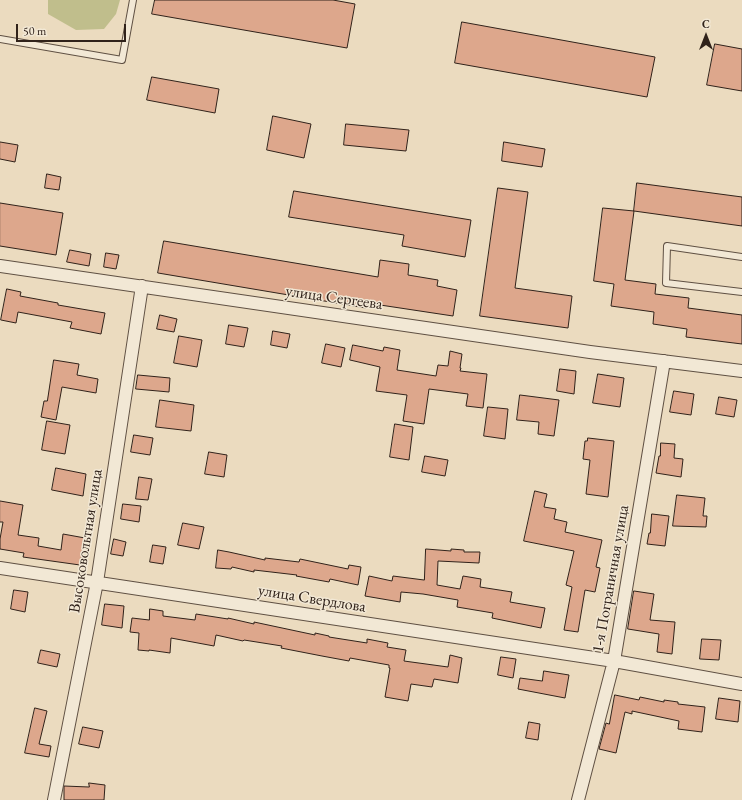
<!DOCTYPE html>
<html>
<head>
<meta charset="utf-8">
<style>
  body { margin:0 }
  #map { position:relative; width:742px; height:800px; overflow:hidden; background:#ebdbbf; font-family:"EB Garamond",serif }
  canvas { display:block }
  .north { position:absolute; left:686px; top:16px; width:40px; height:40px; -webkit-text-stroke:3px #f2e8d5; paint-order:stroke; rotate:0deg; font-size:11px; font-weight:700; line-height:16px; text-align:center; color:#30221a }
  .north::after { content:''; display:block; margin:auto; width:14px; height:18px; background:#30221a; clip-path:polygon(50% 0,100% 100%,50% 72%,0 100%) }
  .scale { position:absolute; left:16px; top:24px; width:110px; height:18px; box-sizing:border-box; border:2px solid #30221a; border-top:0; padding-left:5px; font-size:12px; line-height:14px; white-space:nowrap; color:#30221a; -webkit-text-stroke:3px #f2e8d5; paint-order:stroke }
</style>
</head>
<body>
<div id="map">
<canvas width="742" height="800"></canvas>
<div class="north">С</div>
<div class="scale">50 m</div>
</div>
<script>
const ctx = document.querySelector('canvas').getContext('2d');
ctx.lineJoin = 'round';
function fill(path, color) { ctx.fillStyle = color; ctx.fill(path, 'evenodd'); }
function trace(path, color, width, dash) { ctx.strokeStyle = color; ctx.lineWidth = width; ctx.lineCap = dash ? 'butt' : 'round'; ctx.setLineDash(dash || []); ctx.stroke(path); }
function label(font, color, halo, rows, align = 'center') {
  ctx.font = font + ' "EB Garamond",serif'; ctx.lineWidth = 3; ctx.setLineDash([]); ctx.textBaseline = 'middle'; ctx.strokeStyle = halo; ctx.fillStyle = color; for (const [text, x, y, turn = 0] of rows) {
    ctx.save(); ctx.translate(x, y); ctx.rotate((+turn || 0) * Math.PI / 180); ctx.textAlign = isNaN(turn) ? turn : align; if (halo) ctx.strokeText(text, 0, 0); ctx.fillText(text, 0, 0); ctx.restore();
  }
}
const green = new Path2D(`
  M48 0H120L116 14 104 29 76 30 48 14Z`);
const building = new Path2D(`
  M155 0H333L355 4 347 48 152 14Z
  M462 22 655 57 647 97 455 63Z
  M715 44 742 49V91L707 85Z
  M152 77 219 89 215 113 147 100Z
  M273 116 311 124 304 158 267 150Z
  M346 124 409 130 406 151 344 145Z
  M0 142 18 145 15 162 0 159Z
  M504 142 545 149 542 167 502 161Z
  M47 174 61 177 59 190 45 188Z
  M637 183 742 197V226L634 211Z
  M498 188 528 192 515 288 572 296 568 328 480 316Z
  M294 191 471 220 465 257 402 246 404 235 289 217Z
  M0 203 63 213 56 255 0 246Z
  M603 208 634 211 625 280 656 284 655 294 689 298 688 308 742 315V344L686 337 687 329 653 324 654 312 611 306 614 284 594 281Z
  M164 241 378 277 380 260 409 264 408 275 438 280 437 286 457 290 453 316 367 303 366 308 158 273Z
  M70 250 91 254 89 266 67 262Z
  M106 253 119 255 116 269 104 267Z
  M7 289 21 292 20 296 58 303V305L105 313 101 334 70 328 72 322 18 312 16 323 1 320Z
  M160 315 177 319 174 332 157 329Z
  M229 325 248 328 244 347 226 344Z
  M273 331 290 334 287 348 271 345Z
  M179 336 202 340 197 367 174 363Z
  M326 344 345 348 341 367 322 363Z
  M353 345 383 351 384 347 400 350 397 370 436 376 438 365 448 366 450 351 462 354 460 368H461L460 371 487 374 483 408 466 406 468 394 429 389 424 424 403 421 407 395 376 391 380 367 350 360Z
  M54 360 79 364 77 375 98 379 96 393 62 387 56 420 41 417 44 401H47Z
  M560 369 576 371 574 394 557 391Z
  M598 374 624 378 620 407 593 403Z
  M138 375 170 378 169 392 136 389Z
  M674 391 694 394 691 415 670 412Z
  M520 395 559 400 554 436 538 434 539 422 517 420Z
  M719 397 737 400 734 417 716 414Z
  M160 400 194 405 191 431 156 427Z
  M488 407 508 409 505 439 484 436Z
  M47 421 70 425 65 454 42 450Z
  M395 424 413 427 409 460 390 457Z
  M134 435 153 438 150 455 131 452Z
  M588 438 614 441 608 497 586 494 590 460 583 459 585 441H587Z
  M661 443 675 444 674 458 683 459 681 477 656 473 659 456H660Z
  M209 452 227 455 224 477 205 474Z
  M425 456 448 460 445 476 422 472Z
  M56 468 86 474 83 496 52 490Z
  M139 477 152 479 148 500 136 499Z
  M535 491 547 494 544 507 556 509 554 519 567 522 565 532 602 540 596 567 600 568 595 592 585 590 578 632 564 630 572 587 566 585 574 551 524 541Z
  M677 495 705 498 703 516H707L706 527 673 526Z
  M0 501 23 505 18 535 39 538 38 546 61 550 63 534 85 538 80 565 23 557 24 553 0 549V539L3 522H0Z
  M123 504 141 506 139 522 121 519Z
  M652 514 669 516 665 546 647 544 649 533H650Z
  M183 523 204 527 199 549 178 545Z
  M114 539 126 542 123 556 111 554Z
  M153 545 166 547 163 564 150 562Z
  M426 549 451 551V549L464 550V552H480L479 563 438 561 437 585 460 589 463 576 481 579 480 587 512 592 510 602 545 608 541 628 492 618 493 613 457 607 458 600 423 594 401 592 400 602 365 596 369 576 392 581 393 576 424 580Z
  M218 550 229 552 265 560V558L299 562 300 559 348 569 349 565 361 567 358 585 330 579 329 582 296 576 297 575 254 570V572L232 567 231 569 216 568Z
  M14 590 28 592 25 612 11 609Z
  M634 591 654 594 650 620 675 622 672 654 657 652 659 634 628 629Z
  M105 604 124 606 122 628 102 625Z
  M150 609 163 611V616L195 620 196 614 228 619V618L254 624V622L315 635V633L329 636V637L367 643V639L388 643 387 647 406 650 404 661 448 667 450 655 462 658 458 683 434 679 432 687 411 684 408 701 385 697 390 668H389V665L350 658 349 661 322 656 281 648 282 646 244 640 243 641 216 635 214 646 171 638 170 653 149 650V651L138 650 139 633 130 632 132 618 149 620Z
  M702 639 721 640 719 660 700 659Z
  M41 650 60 654 57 667 38 663Z
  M501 657 516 659 513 678 498 675Z
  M544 671 569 675 565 698 518 689 520 678 542 681Z
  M615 695 639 700 640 697 664 702V700L678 702V704L705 707 702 732 678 729 679 721 632 711V714L625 712 616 753 599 749 606 723 609 724Z
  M719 698 740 701 738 722 716 719Z
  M35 708 47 711 39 744 51 746 49 757 25 753Z
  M529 722 540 724 538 740 526 738Z
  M83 727 103 731 99 748 79 744Z
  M89 783 105 785 104 800H64V786L89 787Z`);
const service = new Path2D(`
  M0 39 122 60 133 0
  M742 257 667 246 666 283 742 292`);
const minor = new Path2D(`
  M0 266 590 352 742 371
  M0 568 614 661 742 684
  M54 800 97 582 142 286
  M578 800 614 661 664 361`);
const streetNames = [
  ["улица Сергеева",334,298,8],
  ["Высоковольтная улица",86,541,-81],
  ["1-я Пограничная улица",611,579,-80],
  ["улица Свердлова",312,599,9]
];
fill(green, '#c0be8c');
fill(building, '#dda78c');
trace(building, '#30221a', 1);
trace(service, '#5f5043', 8);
trace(minor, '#5f5043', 14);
trace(service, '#f2e8d5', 6);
trace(minor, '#f2e8d5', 12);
label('16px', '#30221a', '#f2e8d5', streetNames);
</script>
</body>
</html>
